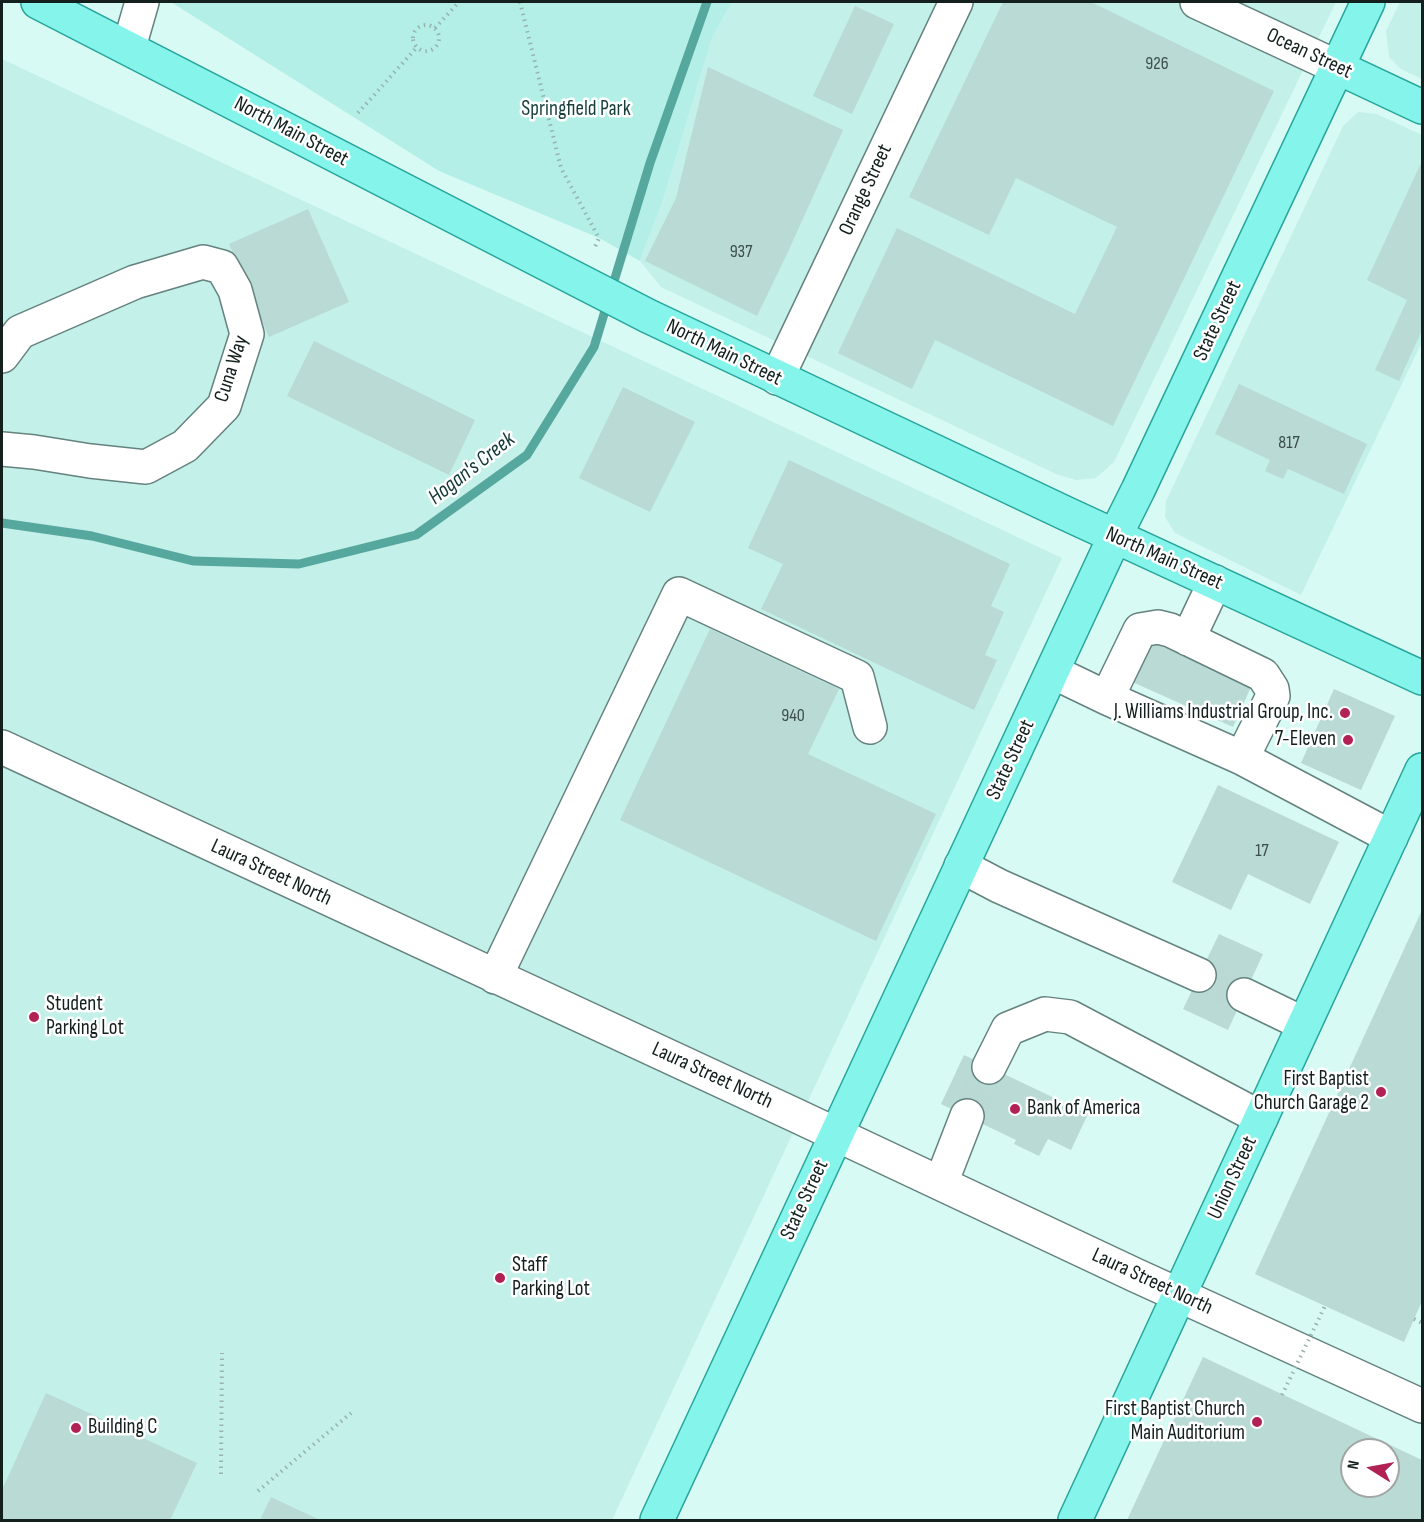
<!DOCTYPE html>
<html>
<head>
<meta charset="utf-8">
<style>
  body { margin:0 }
  #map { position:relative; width:1424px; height:1522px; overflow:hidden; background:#d8faf5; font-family:"Sofia Sans Condensed",sans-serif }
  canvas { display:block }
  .frame { position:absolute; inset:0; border:3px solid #13201e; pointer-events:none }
  .north { position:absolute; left:1340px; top:1438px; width:60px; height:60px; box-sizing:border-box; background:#fff; border:2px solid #a1a6a5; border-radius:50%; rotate:281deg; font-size:16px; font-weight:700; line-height:24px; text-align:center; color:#13201e }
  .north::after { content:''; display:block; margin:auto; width:21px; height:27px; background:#b12154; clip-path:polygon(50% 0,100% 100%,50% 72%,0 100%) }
</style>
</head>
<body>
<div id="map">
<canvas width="1424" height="1522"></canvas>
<div class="frame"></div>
<div class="north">N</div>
</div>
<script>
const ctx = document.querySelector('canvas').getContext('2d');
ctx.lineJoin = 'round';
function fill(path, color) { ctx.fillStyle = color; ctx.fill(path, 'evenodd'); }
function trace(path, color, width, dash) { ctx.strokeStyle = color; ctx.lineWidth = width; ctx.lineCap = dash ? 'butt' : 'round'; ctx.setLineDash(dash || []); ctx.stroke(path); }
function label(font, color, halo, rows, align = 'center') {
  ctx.font = font + ' "Sofia Sans Condensed",sans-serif'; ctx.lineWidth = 5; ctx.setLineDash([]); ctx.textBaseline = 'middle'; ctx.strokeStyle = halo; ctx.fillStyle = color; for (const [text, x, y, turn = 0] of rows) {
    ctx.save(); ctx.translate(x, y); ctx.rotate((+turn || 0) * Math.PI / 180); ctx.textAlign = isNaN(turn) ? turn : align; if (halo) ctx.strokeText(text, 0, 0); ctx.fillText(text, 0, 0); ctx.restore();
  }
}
const built = new Path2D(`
  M732 2H1336L1114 462 1096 478 1076 480 1056 474 661 287 640 261 664 197 712 38Z
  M1400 2H1422V79L1401 69 1389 57 1386 31Z
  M2 59 1062 558 612 1520H2Z
  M1358 112 1377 114 1422 135V342L1301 595 1175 533 1165 517 1166 501 1343 126Z`);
const green = new Path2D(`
  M171 2H732L712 38 664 197 640 261 599 238 439 171Z`);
const stream = new Path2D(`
  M2 523 92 536 193 561 299 564 416 535 527 455 594 347 650 163 707 2`);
const building = new Path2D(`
  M1003 2H1091L1274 91 1113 426 935 340 912 389 838 353 897 228 1075 314 1117 227 1016 178 989 235 909 197Z
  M855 6 894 24 852 114 813 96Z
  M708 67 843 130 787 254 757 316 645 261 676 198Z
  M1422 161V330L1399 381 1375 370 1407 300 1367 280Z
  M308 209 349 302 269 337 229 244Z
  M314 341 475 420 449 475 287 396Z
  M1239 384 1367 444 1344 494 1288 469 1283 479 1265 471 1270 460 1215 434Z
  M623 387 695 422 650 512 579 478Z
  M789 460 1010 564 991 606 1004 612 985 655 997 660 974 710 761 609 783 564 748 548Z
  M710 629 839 689 808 754 936 814 876 941 620 820Z
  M1148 640 1251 687 1233 727 1130 681Z
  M1334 689 1395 716 1361 790 1301 763Z
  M1218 785 1339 842 1310 904 1248 874 1231 910 1172 882Z
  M1422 910V1301L1404 1342 1255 1274Z
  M1219 934 1263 954 1228 1030 1183 1009Z
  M964 1055 1088 1114 1071 1150 1048 1139 1039 1156 1014 1144 1016 1140 941 1104Z
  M1203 1357 1422 1460V1520H1127ZM1352 1450H1388V1486H1352Z
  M46 1393 197 1463 170 1520H2V1490Z
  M271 1497 320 1520H260Z`);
const minorTunnel = new Path2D(`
  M1199 975 1244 995
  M967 1116 989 1067`);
const path = new Path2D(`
  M520 2 561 168 599 238 594 249
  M413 38a13 13 0 1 1 26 0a13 13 0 1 1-26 0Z
  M435 28 459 2
  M358 113 417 47
  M1414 1319 1422 1323
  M221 1474 222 1353
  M258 1491 351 1413`);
const minor = new Path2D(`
  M1197 2 1337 67
  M129 47 142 2
  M2 356 20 332 135 282 203 262 222 267 235 290 247 334 224 406 185 446 146 467 90 461 34 452 2 449
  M777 378 956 2
  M1188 639 1215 582
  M1053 672 1107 698
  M2 747 795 1115 1135 1275 1422 1406
  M1242 758 1273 696 1272 689 1263 675 1170 630 1158 627 1140 630 1107 698 1242 758 1391 837
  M961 866 999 886 1199 975
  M495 977 679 594 857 677 870 727
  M1244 995 1304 1024
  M989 1067 1008 1029 1045 1014 1070 1017 1261 1118
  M941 1183 967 1116`);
const major = new Path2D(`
  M38 2 648 316 1067 514 1422 678
  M1337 67 1422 107
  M657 1520 1115 536 1138 490 1368 2
  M1075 1520 1422 770`);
const pathBridge = new Path2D(`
  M1282 1395 1325 1306`);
const markers = [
  [1345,713,6,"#b12154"],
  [1348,740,6,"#b12154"],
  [34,1017,6,"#b12154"],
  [1381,1092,6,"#b12154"],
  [1015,1109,6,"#b12154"],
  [500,1278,6,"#b12154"],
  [1257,1422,6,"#b12154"],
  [76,1428,6,"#b12154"]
];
const numberNames = [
  ["926",1157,64],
  ["937",741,252],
  ["817",1289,443],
  ["940",793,716],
  ["17",1262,851]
];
const streetNames = [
  ["Ocean Street",1309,54,25],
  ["North Main Street",291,132,28],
  ["Orange Street",866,190,-65],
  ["State Street",1218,321,-65],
  ["North Main Street",724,353,26],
  ["Cuna Way",232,369,-72],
  ["North Main Street",1164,559,24],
  ["State Street",1011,760,-65],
  ["Laura Street North",271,873,25],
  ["Laura Street North",712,1076,25],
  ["Union Street",1233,1178,-65],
  ["State Street",805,1200,-65],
  ["Laura Street North",1152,1282,25]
];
const parkNames = [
  ["Springfield Park",576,110]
];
const poiNames = [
  ["J. Williams Industrial Group, Inc.",1333,713],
  ["7-Eleven",1336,740],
  ["Student",46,1005,"left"],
  ["Parking Lot",46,1029,"left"],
  ["First Baptist",1369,1080],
  ["Church Garage 2",1369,1104],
  ["Bank of America",1027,1109,"left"],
  ["Staff",512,1266,"left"],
  ["Parking Lot",512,1290,"left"],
  ["First Baptist Church",1245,1410],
  ["Main Auditorium",1245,1434],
  ["Building C",88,1428,"left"]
];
const waterNames = [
  ["Hogan's Creek",472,469,-38]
];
fill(built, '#c4f0ea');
fill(green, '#b3efe7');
trace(stream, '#56a89f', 9);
fill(building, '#b9dad5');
trace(minorTunnel, '#bad9d5', 33, [33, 16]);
trace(minor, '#64827e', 36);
trace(major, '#28a59a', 36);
trace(path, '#98b3af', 4, [1.5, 4.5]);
trace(minor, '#fff', 33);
trace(major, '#85f4eb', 33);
trace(pathBridge, '#98b3af', 4, [1.5, 4.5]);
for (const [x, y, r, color] of markers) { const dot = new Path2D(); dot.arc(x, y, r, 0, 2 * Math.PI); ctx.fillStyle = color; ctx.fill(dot); trace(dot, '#fff', 2); }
label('18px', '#3c4e4c', null, numberNames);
label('21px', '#13201e', '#fff', streetNames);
label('21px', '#183f3b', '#fff', parkNames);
label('21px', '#13201e', '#fff', poiNames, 'right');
label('italic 22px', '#103834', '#fff', waterNames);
</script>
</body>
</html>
